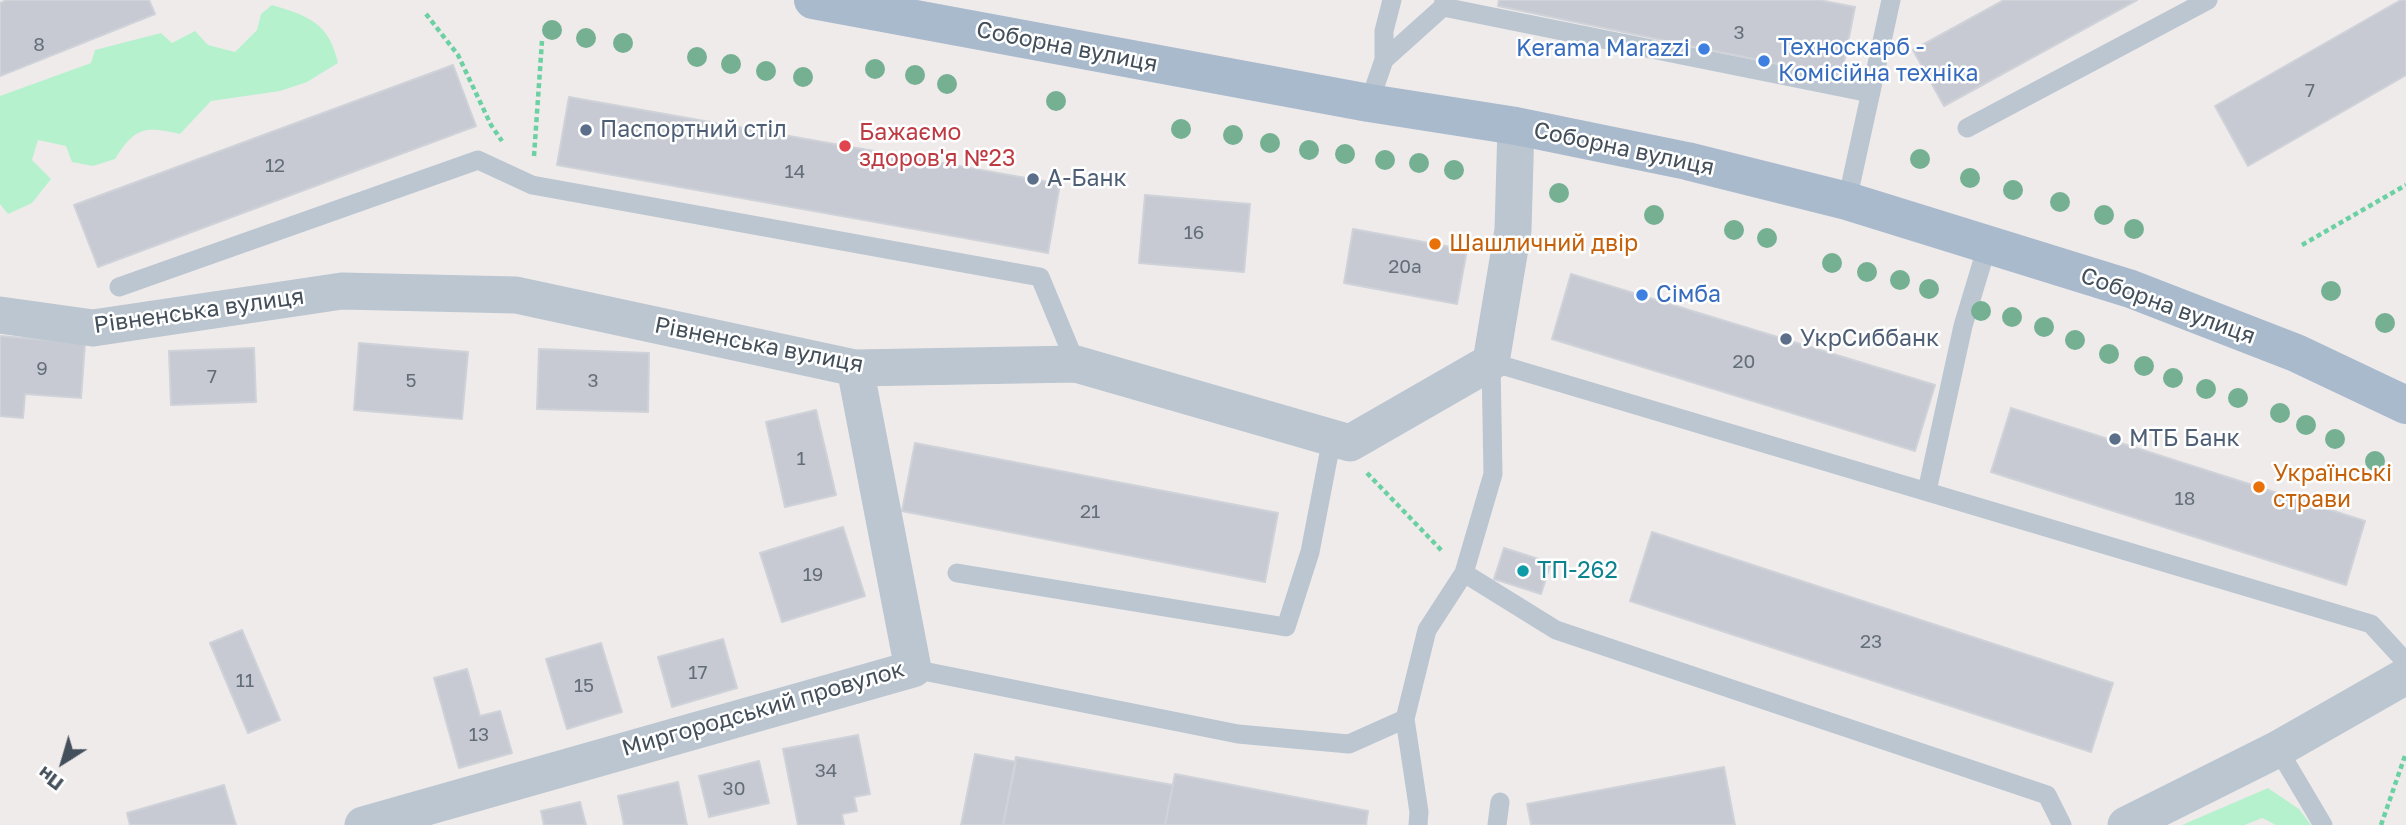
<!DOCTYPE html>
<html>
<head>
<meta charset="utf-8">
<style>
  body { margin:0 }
  #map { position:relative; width:2406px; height:825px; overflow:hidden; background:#efebeb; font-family:"Golos Text",sans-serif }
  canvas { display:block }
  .north { position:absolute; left:28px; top:727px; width:70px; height:70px; -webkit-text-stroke:5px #fff; paint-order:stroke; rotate:217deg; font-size:19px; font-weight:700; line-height:28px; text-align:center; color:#434f5a }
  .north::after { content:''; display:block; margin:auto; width:24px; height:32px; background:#434f5a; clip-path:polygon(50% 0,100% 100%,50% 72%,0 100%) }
</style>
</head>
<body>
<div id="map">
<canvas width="2406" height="825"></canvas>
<div class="north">Пн</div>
</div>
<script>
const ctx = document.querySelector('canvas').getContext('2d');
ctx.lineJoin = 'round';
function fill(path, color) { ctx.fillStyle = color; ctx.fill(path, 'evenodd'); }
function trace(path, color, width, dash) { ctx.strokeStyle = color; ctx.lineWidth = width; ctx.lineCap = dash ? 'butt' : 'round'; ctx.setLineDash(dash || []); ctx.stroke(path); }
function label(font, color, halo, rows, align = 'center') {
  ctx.font = font + ' "Golos Text",sans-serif'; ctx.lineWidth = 5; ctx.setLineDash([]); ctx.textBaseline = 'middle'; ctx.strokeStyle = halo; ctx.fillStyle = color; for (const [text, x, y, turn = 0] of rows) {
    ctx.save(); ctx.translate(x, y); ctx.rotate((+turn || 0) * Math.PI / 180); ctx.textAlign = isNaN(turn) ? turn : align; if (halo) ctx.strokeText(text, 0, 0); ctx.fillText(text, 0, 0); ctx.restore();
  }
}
const green = new Path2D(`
  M272 5C309 16 329 23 338 63L307 82 280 91 211 101 180 134C145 126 135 127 115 159L93 166 72 162 66 146 38 140 32 160 51 179 32 203 8 214 0 204V96L91 63 95 50 161 33 172 43 195 31 208 45 235 52 257 30 261 14Z
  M2268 788 2299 809 2311 825H2276L2262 818 2245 825H2182Z`);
const building = new Path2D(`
  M7 0H149L155 14 0 76V3Z
  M1499 0H1819L1855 7 1841 77 1498 6Z
  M2004 0H2137L1944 106 1913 50Z
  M2401 0H2406V75L2248 166 2215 106Z
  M453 65 476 126 98 267 74 205Z
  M569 97 1060 184 1048 253 557 165Z
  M1145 195 1250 204 1244 272 1139 263Z
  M1353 229 1467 250 1457 304 1344 283Z
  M1571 274 1935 385 1915 451 1552 339Z
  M0 336 85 343 81 398 25 394 23 418 0 416Z
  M359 343 468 352 462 419 354 410Z
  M254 348 256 402 171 405 169 351Z
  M539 349 649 353 648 412 537 409Z
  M2011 408 2365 521 2346 585 1991 472Z
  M816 410 836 495 785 507 766 422Z
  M915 443 1278 513 1265 582 902 511Z
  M843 527 865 596 782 622 760 553Z
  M1652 532 2113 683 2091 752 1630 601Z
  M1504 548 1551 563 1541 594 1494 579Z
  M242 630 280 720 248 733 210 643Z
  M723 639 737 688 672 707 658 657Z
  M601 643 622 712 567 729 546 659Z
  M467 669 480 716 500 711 512 753 459 768 434 678Z
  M858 735 870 794 854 797 857 811 842 814 844 825H798L783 749Z
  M975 754 1016 762 1003 825H961Z
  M1016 757 1173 785 1165 825H1003Z
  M759 761 769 803 709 817 699 776Z
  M1724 767 1735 825H1531L1527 804Z
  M1175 774 1368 811 1366 825H1165Z
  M678 782 687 825H624L618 796Z
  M224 785 236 825H130L127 813Z
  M580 802 586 825H544L541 811Z`);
const path = new Path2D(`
  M426 14 458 55 491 125 502 141
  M534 156 542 41
  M2302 245 2406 185
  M1367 473 1443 552
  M2381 825 2406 753`);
const lane = new Path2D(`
  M1443 7 1870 93
  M1384 60V31L1392 0
  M1369 103 1384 60 1443 7 1444 0
  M1967 128 2208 0
  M1847 201 1891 0
  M119 287 478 160 532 185 1040 277 1076 364
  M1927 491 1963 326 1988 243
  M957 573 1286 627 1310 552 1332 438
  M1464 573 1556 630 2047 795 2062 825
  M913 669 1238 734 1349 744 1405 719
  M2278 749 2323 825
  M1418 825 1419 812 1405 719 1427 630 1464 573 1493 474 1491 362 2371 624 2406 662
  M1497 825 1500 802`);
const street = new Path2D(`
  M0 315 93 328 342 291 516 295 855 368 1076 364 1350 443 1491 362 1513 230 1516 126
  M363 825 913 669 855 368
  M2126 825 2278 749 2406 676`);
const primary = new Path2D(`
  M813 0 1369 103 1516 126 1687 161 1847 201 2131 289 2296 353 2406 405`);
const trees = [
  [552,30],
  [586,38],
  [623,43],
  [697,57],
  [731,64],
  [875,69],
  [766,71],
  [915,75],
  [803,77],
  [947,84],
  [1056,101],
  [1181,129],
  [1233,135],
  [1270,143],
  [1309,150],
  [1345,154],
  [1920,159],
  [1385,160],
  [1419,163],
  [1454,170],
  [1970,178],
  [2013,190],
  [1559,193],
  [2060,202],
  [1654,215],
  [2104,215],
  [2134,229],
  [1734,230],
  [1767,238],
  [1832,263],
  [1867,272],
  [1900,280],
  [1929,289],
  [2331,291],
  [1981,311],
  [2012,317],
  [2385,323],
  [2044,327],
  [2075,340],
  [2109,354],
  [2144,366],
  [2173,378],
  [2206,389],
  [2238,398],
  [2280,413],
  [2306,425],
  [2335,439],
  [2375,461]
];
const markers = [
  [1704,49,7,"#3f7fe0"],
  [1764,61,7,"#3f7fe0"],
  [586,130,7,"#5c6f8a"],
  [845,146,7,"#e0444e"],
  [1033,179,7,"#5c6f8a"],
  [1435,244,7,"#e8710a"],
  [1642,295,7,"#3f7fe0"],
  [1786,339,7,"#5c6f8a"],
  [2115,439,7,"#5c6f8a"],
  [2259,487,7,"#e8710a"],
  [1523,571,7,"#0f9aa8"]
];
const numberNames = [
  ["3",1739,33],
  ["8",39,45],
  ["7",2310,91],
  ["12",275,166],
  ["14",795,172],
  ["16",1194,233],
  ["20а",1405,267],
  ["20",1744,362],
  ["9",42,369],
  ["7",212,377],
  ["5",411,381],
  ["3",593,381],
  ["1",801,459],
  ["18",2185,499],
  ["21",1090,512],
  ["19",813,575],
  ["23",1871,642],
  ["17",698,673],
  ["11",245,681],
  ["15",584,686],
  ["13",479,735],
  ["34",826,771],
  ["30",734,789]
];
const streetNames = [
  ["Соборна вулиця",1067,47,11],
  ["Соборна вулиця",1624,149,12],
  ["Соборна вулиця",2168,306,20],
  ["Рівненська вулиця",199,311,-8],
  ["Рівненська вулиця",759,345,11],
  ["Миргородський провулок",763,709,-16]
];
const shopNames = [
  ["Техноскарб -",1778,48],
  ["Комісійна техніка",1778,74],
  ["Kerama Marazzi",1690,49,"right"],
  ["Сімба",1656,295]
];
const serviceNames = [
  ["Паспортний стіл",600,130],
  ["А-Банк",1047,179],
  ["УкрСиббанк",1800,339],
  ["МТБ Банк",2129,439]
];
const healthNames = [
  ["Бажаємо",859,133],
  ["здоров'я №23",859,159]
];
const foodNames = [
  ["Шашличний двір",1449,244],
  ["Українські",2273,474],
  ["страви",2273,500]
];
const cultureNames = [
  ["ТП-262",1537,571]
];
fill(green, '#b6f1ce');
fill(building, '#c7cad2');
trace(building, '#cfd2d8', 2);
trace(path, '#6cd1a2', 4.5, [5, 3.5]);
trace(lane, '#bbc6d0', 19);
trace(street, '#bbc6d0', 37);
trace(primary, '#a9bacd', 38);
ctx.fillStyle = '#75b093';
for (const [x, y] of trees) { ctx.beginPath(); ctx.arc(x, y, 10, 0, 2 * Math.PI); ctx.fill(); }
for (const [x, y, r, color] of markers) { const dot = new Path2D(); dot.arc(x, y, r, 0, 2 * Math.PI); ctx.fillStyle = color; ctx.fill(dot); trace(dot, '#fff', 2.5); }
label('19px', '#646e78', null, numberNames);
label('23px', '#434f5a', '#fff', streetNames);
label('23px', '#366cbe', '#fff', shopNames, 'left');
label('23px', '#4e5e75', '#fff', serviceNames, 'left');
label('23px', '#be3a42', '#fff', healthNames, 'left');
label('23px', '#c56008', '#fff', foodNames, 'left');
label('23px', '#0d838f', '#fff', cultureNames, 'left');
</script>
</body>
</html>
